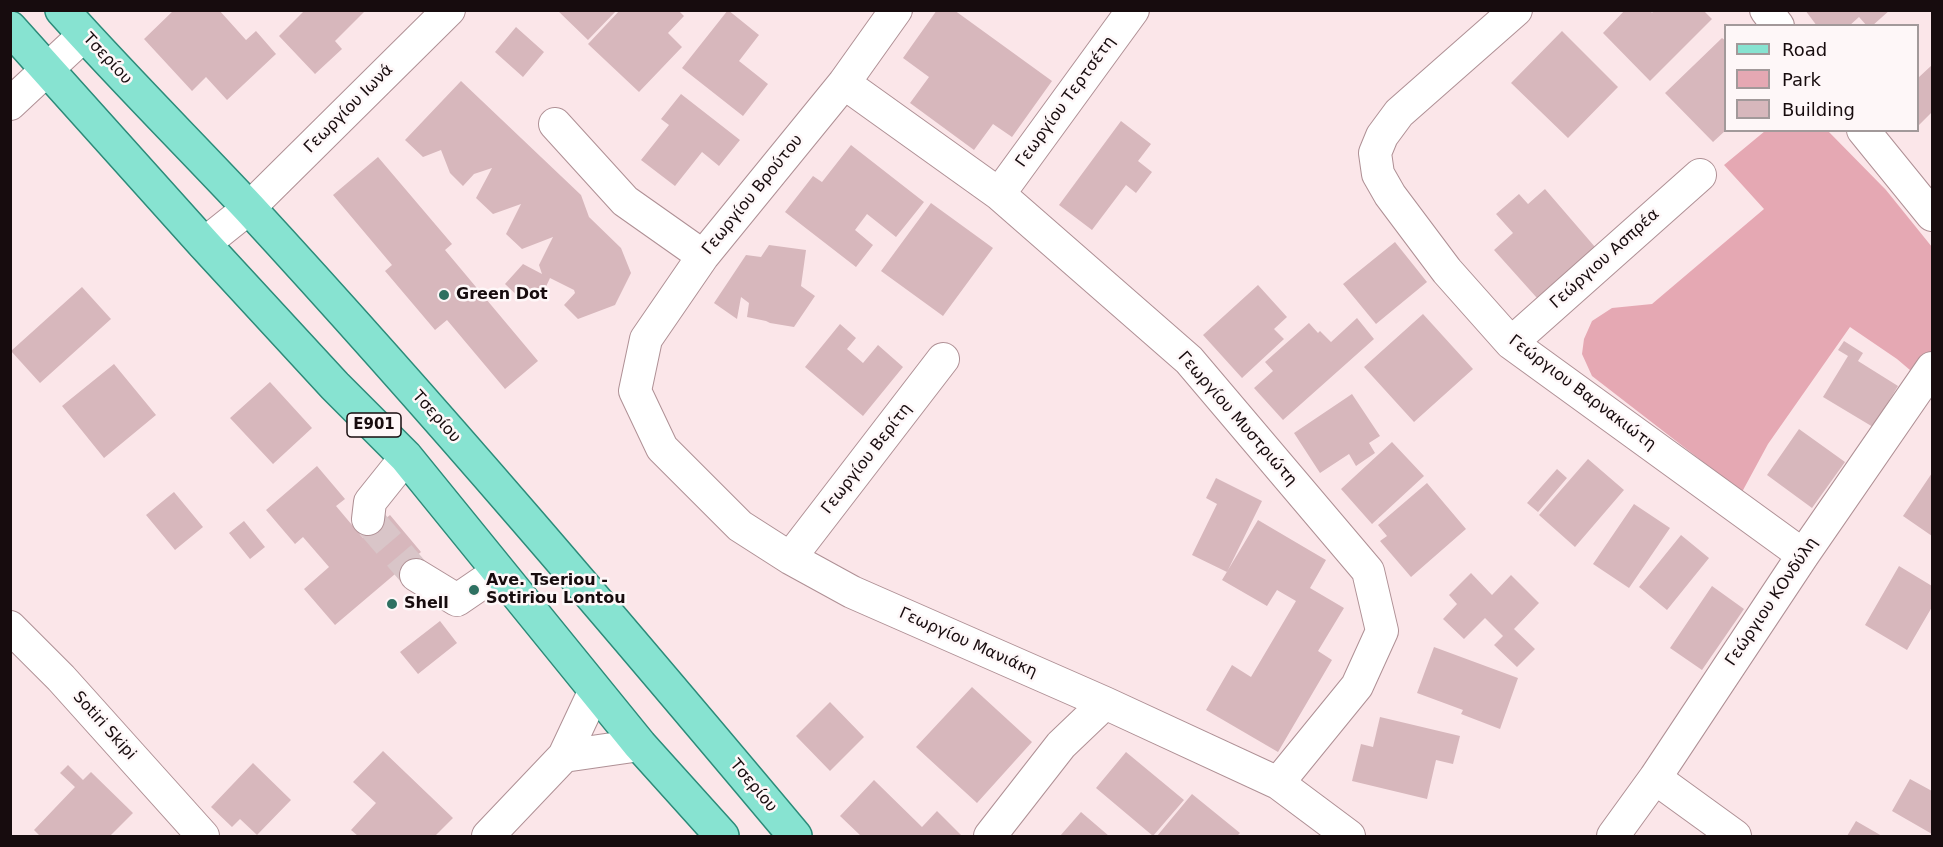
<!DOCTYPE html>
<html>
<head>
<meta charset="utf-8">
<style>
  body { margin:0 }
  #map { position:relative; width:1943px; height:847px; overflow:hidden; background:#fbe6e9; font-family:"DejaVu Sans",sans-serif }
  canvas { display:block }
  .frame { position:absolute; inset:0; border:12px solid #170c0e; pointer-events:none }
  .legend { position:absolute; left:1724px; top:24px; width:195px; height:108px; box-sizing:border-box; background:#fef7f8; border:2px solid #a2999a; margin:0; padding:8px 10px; list-style:none; font-size:18px; color:#170c0e }
  .legend li { display:flex; align-items:center; gap:12px; height:30px }
  .legend b { width:30px; border:2px solid #a2999a }
</style>
</head>
<body>
<div id="map">
<canvas width="1943" height="847"></canvas>
<div class="frame"></div>
<ul class="legend">
<li><b style="height:8px;background:#87e3d1"></b>Road</li>
<li><b style="height:16px;background:#e5a8b3"></b>Park</li>
<li><b style="height:16px;background:#d7b7bc"></b>Building</li>
</ul>
</div>
<script>
const ctx = document.querySelector('canvas').getContext('2d');
ctx.lineJoin = 'round';
function fill(path, color) { ctx.fillStyle = color; ctx.fill(path, 'evenodd'); }
function trace(path, color, width, dash) { ctx.strokeStyle = color; ctx.lineWidth = width; ctx.lineCap = dash ? 'butt' : 'round'; ctx.setLineDash(dash || []); ctx.stroke(path); }
function label(font, color, halo, rows, align = 'center') {
  ctx.font = font + ' "DejaVu Sans",sans-serif'; ctx.lineWidth = 5; ctx.setLineDash([]); ctx.textBaseline = 'middle'; ctx.strokeStyle = halo; ctx.fillStyle = color; for (const [text, x, y, turn = 0] of rows) {
    ctx.save(); ctx.translate(x, y); ctx.rotate((+turn || 0) * Math.PI / 180); ctx.textAlign = isNaN(turn) ? turn : align; if (halo) ctx.strokeText(text, 0, 0); ctx.fillText(text, 0, 0); ctx.restore();
  }
}
const green = new Path2D(`
  M1765 131H1828L1886 190 1932 247V353L1917 376 1897 359 1850 327 1768 444 1742 492 1592 376 1582 354 1584 339 1592 321 1612 308 1652 304 1764 209 1724 165Z`);
const building = new Path2D(`
  M174 10H219L246 40 256 31 276 54 227 100 206 77 192 91 144 39Z
  M305 10H366L335 41 342 49 315 74 279 36Z
  M557 10H617L588 40Z
  M620 10H678L684 16 668 33 682 47 639 92 588 44Z
  M728 10 759 35 739 61 768 84 743 116 682 68Z
  M937 10H954L1052 81 1012 137 993 124 974 150 910 103 929 77 903 58Z
  M1625 10H1650L1652 13 1654 10H1703L1712 19 1650 81 1603 33Z
  M1805 10H1890L1872 26H1867L1859 17 1849 26H1817Z
  M516 27 544 52 523 77 495 52Z
  M1562 31 1618 87 1568 138 1511 83Z
  M1722 38 1726 41V130L1713 142 1665 93Z
  M1932 65V112L1918 126V78Z
  M461 81 581 195 589 217 621 248 631 273 615 305 578 319 564 305 575 293 574 290 550 278 544 291 521 299 505 284 523 264 542 274 539 265 553 237 522 249 506 234 521 204 493 214 476 198 492 168 474 174 463 186 450 173 441 150 423 157 405 140Z
  M681 94 740 140 719 166 702 152 675 186 641 160 669 125 661 119Z
  M1121 121 1151 144 1138 161 1152 172 1136 193 1126 185 1092 230 1059 205Z
  M851 145 924 202 896 237 867 214 855 230 873 245 856 267 785 212 813 176 822 182Z
  M378 157 452 244 445 250 538 361 505 389 447 320 435 330 385 271 392 265 333 195Z
  M1545 189 1595 247 1537 298 1494 250 1513 233 1496 214 1519 194 1528 204Z
  M931 203 993 248 943 316 881 271Z
  M1395 242 1427 282 1376 324 1343 284Z
  M769 245 806 250 801 286 815 296 794 327 770 323 766 321 747 317 749 303 741 297 737 319 714 303 746 255 761 257Z
  M1258 285 1287 317 1274 329 1284 339 1242 378 1203 335Z
  M82 287 111 319 40 383 11 351Z
  M1423 314 1473 369 1414 422 1364 367Z
  M1357 318 1374 339 1283 420 1254 388 1273 371 1265 362 1309 323 1318 333 1320 331 1331 342Z
  M840 324 856 338 847 349 863 363 878 345 903 367 863 416 805 367Z
  M1844 341 1863 353 1858 361 1898 386 1873 427 1823 397 1848 356 1838 350Z
  M114 364 156 415 104 458 62 406Z
  M270 382 312 428 273 464 230 418Z
  M1352 394 1380 436 1369 443 1375 453 1356 466 1349 454 1320 473 1294 433Z
  M1799 429 1845 462 1812 508 1767 475Z
  M1392 442 1424 476 1372 524 1341 489Z
  M1588 459 1624 490 1575 547 1539 515Z
  M317 466 345 499 336 506 363 538 390 515 421 552 335 625 304 589 329 567 303 537 295 544 266 510Z
  M1557 469 1567 478 1538 512 1527 503Z
  M1932 473V536L1903 516Z
  M1216 478 1262 501 1227 572 1192 555 1217 504 1206 498Z
  M1427 483 1466 529 1411 577 1380 541 1387 536 1378 525Z
  M174 492 203 527 175 550 146 515Z
  M1634 504 1670 528 1629 588 1593 564Z
  M1258 520 1326 560 1310 588 1344 608 1318 651 1332 660 1278 752 1206 710 1232 665 1251 677 1296 601 1277 590 1267 606 1222 580Z
  M244 521 265 547 250 559 229 533Z
  M1681 535 1709 558 1667 610 1639 587Z
  M1899 566 1932 586V607L1907 650 1865 625Z
  M1471 573 1492 595 1511 575 1539 603 1514 629 1535 649 1517 667 1494 645 1503 636 1485 618 1464 639 1443 619 1457 604 1449 595Z
  M1712 586 1744 609 1702 670 1670 648Z
  M440 621 457 643 418 674 400 652Z
  M1434 647 1518 678 1500 729 1461 714 1463 710 1417 693Z
  M972 687 1032 742 977 803 916 747Z
  M830 702 864 737 830 771 796 736Z
  M1380 717 1460 736 1453 764 1436 760 1427 799 1352 781 1361 744 1373 747Z
  M383 751 453 818 435 836H358L351 830 376 803 353 782Z
  M1126 752 1184 800 1153 836 1096 788Z
  M253 763 291 800 257 835 240 819 232 827 211 807Z
  M68 765 83 780 91 772 133 813 110 836H40L34 830 75 787 60 773Z
  M1910 779 1932 791V834L1892 811Z
  M874 780 922 827 937 811 961 835 960 836H861L840 816Z
  M1192 794 1240 833 1237 836H1157Z
  M1081 812 1109 836H1060Z
  M1856 821 1882 836H1847Z`);
const minorTunnel = new Path2D(`
  M368 519 416 575`);
const minor = new Path2D(`
  M896 10 844 83 703 256 646 339 635 391 662 448 740 526 790 558 852 592 1105 703 1278 783 1349 836
  M1516 10 1399 113 1382 136 1375 153 1378 174 1390 195 1447 271 1511 343 1803 555
  M1766 10 1778 26
  M844 83 999 194 1189 360 1368 571 1382 631 1357 686 1278 783
  M10 104 84 35
  M555 124 625 201 703 256
  M1863 130 1932 215
  M999 194 1133 10
  M204 244 249 208 449 10
  M1511 343 1700 175
  M368 519 370 502 406 457
  M790 558 943 359
  M416 575 457 600 498 572
  M10 627 61 678 203 836
  M564 756 640 745
  M1655 778 1735 836
  M488 836 564 756 595 690
  M990 836 1061 745 1105 703
  M1613 836 1655 778 1803 555 1932 368`);
const major = new Path2D(`
  M62 10C123 78 187 142 249 208 437 412 617 624 795 836
  M10 28 204 244 335 386 406 457 640 745 722 836`);
const markers = [
  [444,295,6,"#2e7061"],
  [474,590,6,"#2e7061"],
  [392,604,6,"#2e7061"]
];
const shields = [
  [374,425,54]
];
const shieldNames = [
  ["E901",374,425]
];
const streetNames = [
  ["Τσερίου",107,59,47],
  ["Γεωργίου Τερτσέτη",1066,102,-54],
  ["Γεωργίου Ιωνά",349,109,-45],
  ["Γεωργίου Βρούτου",753,195,-51],
  ["Γεώργιου Ασπρέα",1605,259,-42],
  ["Γεώργιου Βαρνακιώτη",1582,393,37],
  ["Τσερίου",436,417,48],
  ["Γεωργίου Μυστριώτη",1237,419,49],
  ["Γεωργίου Βερίτη",867,459,-52],
  ["Γεώργιου ΚΟνδύλη",1772,602,-56],
  ["Γεωργίου Μανιάκη",968,643,24],
  ["Sotiri Skipi",104,726,48],
  ["Τσερίου",753,786,50]
];
const poiNames = [
  ["Green Dot",456,295],
  ["Ave. Tseriou -",486,581],
  ["Sotiriou Lontou",486,599],
  ["Shell",404,604]
];
fill(green, '#e5a8b3');
fill(building, '#d7b7bc');
trace(minorTunnel, '#d9c5c8', 32, [32, 16]);
trace(minor, '#af9095', 34);
trace(major, '#2c8b79', 36);
trace(minor, '#fff', 32);
trace(major, '#87e3d1', 33);
for (const [x, y, r, color] of markers) { const dot = new Path2D(); dot.arc(x, y, r, 0, 2 * Math.PI); ctx.fillStyle = color; ctx.fill(dot); trace(dot, '#fef7f8', 2); }
for (const [x, y, w] of shields) { const box = new Path2D(); box.roundRect(x - w / 2, y - 12, w, 24, 4.5); ctx.fillStyle = '#fef7f8'; ctx.fill(box); trace(box, '#170c0e', 1.5); }
label('bold 15px', '#170c0e', null, shieldNames);
label('16px', '#170c0e', '#fef7f8', streetNames);
label('bold 16px', '#170c0e', '#fef7f8', poiNames, 'left');
</script>
</body>
</html>
